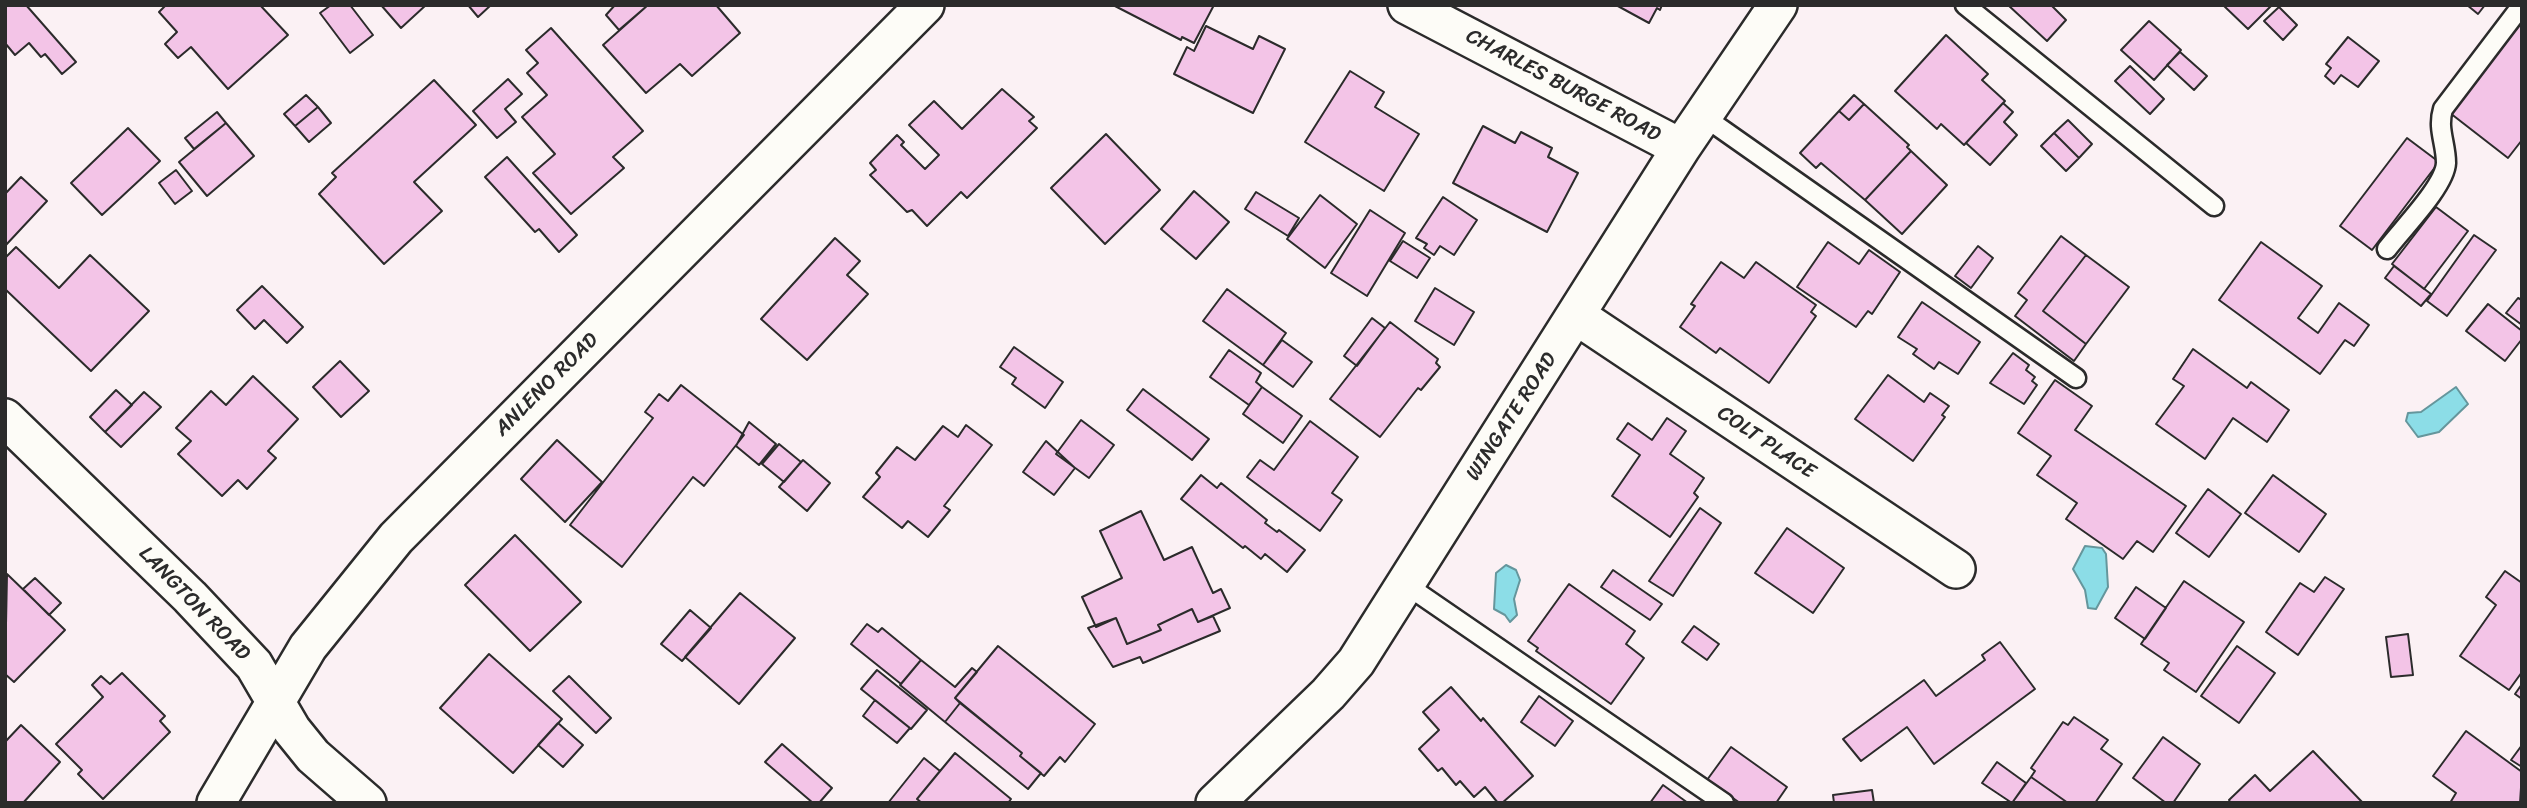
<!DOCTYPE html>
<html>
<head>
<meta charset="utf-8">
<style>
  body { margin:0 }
  #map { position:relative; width:2527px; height:808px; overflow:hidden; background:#fbf1f4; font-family:Sriracha,sans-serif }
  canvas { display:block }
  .frame { position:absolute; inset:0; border:7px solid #2b2b2b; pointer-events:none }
</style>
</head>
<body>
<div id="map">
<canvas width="2527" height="808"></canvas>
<div class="frame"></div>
</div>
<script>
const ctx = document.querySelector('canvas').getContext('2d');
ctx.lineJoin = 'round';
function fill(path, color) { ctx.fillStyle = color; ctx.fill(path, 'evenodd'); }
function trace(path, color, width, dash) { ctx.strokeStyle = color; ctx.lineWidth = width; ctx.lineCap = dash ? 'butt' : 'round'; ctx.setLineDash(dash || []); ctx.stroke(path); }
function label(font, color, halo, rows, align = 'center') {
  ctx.font = font + ' Sriracha,sans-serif'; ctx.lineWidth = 5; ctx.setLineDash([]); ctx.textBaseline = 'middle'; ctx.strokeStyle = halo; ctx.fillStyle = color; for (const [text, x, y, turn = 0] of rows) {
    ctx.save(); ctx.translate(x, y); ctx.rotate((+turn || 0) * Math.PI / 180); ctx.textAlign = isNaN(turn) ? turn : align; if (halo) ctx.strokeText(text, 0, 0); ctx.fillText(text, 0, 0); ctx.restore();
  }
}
const water = new Path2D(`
  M2456 387 2468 404 2439 432 2418 437 2406 421 2408 413 2421 412Z
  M2085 546 2102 548 2106 554 2108 587 2096 609 2088 608 2085 590 2073 569Z
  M1506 565 1516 570 1520 580 1514 599 1517 615 1510 622 1505 615 1494 609 1496 573Z`);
const building = new Path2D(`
  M5 5H26L76 62 62 74 45 54 41 57 29 43 15 55 5 43Z
  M166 5H260L288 35 228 89 191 47 178 58 165 44 177 32 159 12Z
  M331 5H350L373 35 350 53 320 13Z
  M381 5H426L401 28Z
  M468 5H491L478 17Z
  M615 5H648L619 30 606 15Z
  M648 5H716L740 33 692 76 680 64 646 93 603 45Z
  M1113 5H1214L1194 43 1182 37 1181 40Z
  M1616 5H1662L1660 10 1657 8 1649 23Z
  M2008 5H2051L2066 20 2047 41Z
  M2223 5H2272L2248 29Z
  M2467 5H2485L2478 14Z
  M2279 7 2297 25 2283 40 2264 21Z
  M2522 19V140L2508 158 2450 113Z
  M2149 21 2181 50 2154 80 2121 50Z
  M1206 26 1253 49 1259 36 1285 49 1253 113 1174 74 1187 47 1194 51Z
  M551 28 643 131 613 157 624 168 571 214 533 173 555 154 522 117 547 95 527 73 538 63 526 50Z
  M1946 35 1988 74 1982 80 2005 101 1964 145 1941 124 1937 129 1895 91Z
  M2348 37 2379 61 2358 87 2341 75 2334 84 2325 76 2331 68 2326 64Z
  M2180 52 2207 76 2194 90 2167 65Z
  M2130 66 2164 99 2150 114 2115 81Z
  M1350 71 1384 92 1375 107 1419 134 1384 191 1305 142Z
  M508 79 522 94 505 109 516 122 497 138 473 111Z
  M434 80 476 125 414 182 442 211 384 264 319 194 336 177 332 173Z
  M1002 89 1034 117 1029 121 1037 128 967 198 961 192 927 226 912 210 907 212 870 175 876 170 870 163 897 135 904 142 901 145 925 169 939 155 909 125 934 101 962 129Z
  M306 95 318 107 295 126 284 114Z
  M1854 95 1864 104 1849 120 1839 111Z
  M2003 103 2013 112 2004 122 2017 135 1990 165 1966 143Z
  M1864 104 1909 145 1907 147 1911 151 1865 200 1821 163 1816 168 1800 153 1839 111 1849 120Z
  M318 107 331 123 309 142 295 126Z
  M217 112 226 123 194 149 185 138Z
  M2068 120 2092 144 2079 158 2054 133Z
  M226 123 254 156 207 196 179 162Z
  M1483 126 1515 143 1521 132 1552 148 1548 157 1578 173 1547 232 1453 183Z
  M128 128 160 161 102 215 71 183Z
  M2054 133 2079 158 2066 171 2041 146Z
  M1106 134 1160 190 1105 244 1051 188Z
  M2407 138 2439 162 2372 250 2340 226Z
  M1911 151 1947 185 1902 234 1865 200Z
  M507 157 577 235 559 252 539 229 535 232 485 177Z
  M176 170 192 191 175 204 159 183Z
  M21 177 47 201 5 246V194Z
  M1194 191 1229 222 1196 259 1161 229Z
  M1256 192 1299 218 1288 236 1245 209Z
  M1320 195 1357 224 1325 268 1287 239Z
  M1443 197 1477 220 1454 255 1440 246 1434 255 1424 248 1427 244 1416 238Z
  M2436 207 2468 231 2424 289 2392 264Z
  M1370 210 1405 233 1367 296 1331 273Z
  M2474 235 2496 250 2447 316 2427 301Z
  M2061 236 2086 255 2043 311 2086 344 2074 361 2015 316 2027 300 2018 293Z
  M835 238 860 261 847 275 868 294 807 360 761 319Z
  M1403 241 1430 258 1417 278 1390 261Z
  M1828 242 1859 264 1869 250 1900 272 1872 314 1868 311 1856 327 1797 287Z
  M2261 242 2322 286 2298 318 2318 333 2339 303 2369 325 2354 346 2345 340 2320 374 2219 300Z
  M1978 246 1993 258 1971 288 1955 276Z
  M16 247 59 288 90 255 149 311 91 371 5 289V258Z
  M2086 255 2129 287 2086 344 2043 311Z
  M1721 262 1744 278 1756 262 1816 305 1811 312 1816 316 1769 383 1720 348 1716 353 1680 327 1695 306 1691 304Z
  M2394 266 2431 294 2421 306 2385 278Z
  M262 286 303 327 287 343 264 320 255 329 237 310Z
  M1435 288 1474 312 1454 345 1415 321Z
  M1227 289 1286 333 1263 365 1203 321Z
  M2518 298 2522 300V325L2506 313Z
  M1922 302 1980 342 1958 374 1939 362 1934 369 1913 354 1917 349 1898 337Z
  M2488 304 2522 331V339L2505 361 2466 331Z
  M1372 318 1385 328 1357 366 1344 356Z
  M1390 322 1438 359 1436 363 1440 367 1421 390 1418 388 1380 437 1330 399Z
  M1282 340 1312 362 1293 387 1263 365Z
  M1014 347 1063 382 1045 408 1012 384 1016 378 1000 367Z
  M2193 349 2247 388 2251 382 2289 410 2267 442 2233 418 2205 459 2156 424 2184 386 2173 379Z
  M1229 350 1261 373 1256 382 1262 387 1249 405 1210 377Z
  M2013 353 2029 365 2026 370 2035 377 2032 381 2037 385 2024 404 1990 383Z
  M340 361 369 391 341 417 313 387Z
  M1888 375 1924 402 1930 393 1949 406 1942 415 1945 417 1913 461 1855 419Z
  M253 376 298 419 268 451 276 458 247 489 238 480 222 496 178 454 191 441 176 428 211 391 226 405Z
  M2055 380 2092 406 2075 430 2186 506 2153 552 2137 541 2123 559 2066 519 2077 503 2037 475 2051 456 2018 433Z
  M681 385 744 435 704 486 693 477 622 567 570 525 653 418 645 412 659 394 668 401Z
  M1262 387 1302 416 1283 443 1243 414Z
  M1143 389 1209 439 1192 460 1127 410Z
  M116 390 132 405 105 432 90 417Z
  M144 392 161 407 121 447 105 432Z
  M1667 418 1686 431 1670 454 1704 478 1694 493 1698 497 1670 537 1612 496 1640 455 1617 439 1628 423 1652 440Z
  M1081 420 1114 445 1089 478 1056 454Z
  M1310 421 1358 457 1332 493 1342 500 1320 531 1247 477 1260 460 1274 470Z
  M749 422 776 444 759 465 736 446Z
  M966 425 992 445 944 506 950 510 928 537 908 521 902 528 863 497 880 477 876 473 897 447 915 460 943 426 958 437Z
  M557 440 602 482 565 522 521 479Z
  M1046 441 1075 468 1054 495 1023 472Z
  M779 444 801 462 784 482 762 464Z
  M803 460 830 483 807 511 779 487Z
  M1201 475 1217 488 1221 483 1267 520 1265 523 1277 532 1279 530 1305 550 1287 572 1265 554 1261 559 1245 546 1243 548 1181 499Z
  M2273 475 2326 514 2299 552 2245 513Z
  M2208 489 2241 514 2209 557 2176 533Z
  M1700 508 1721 523 1673 596 1649 581Z
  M1141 511 1164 560 1192 547 1213 593 1221 589 1230 608 1198 622 1192 609 1158 625 1161 630 1127 644 1116 618 1096 627 1082 597 1122 578 1100 531Z
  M1787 528 1844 568 1813 613 1755 573Z
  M515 535 581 602 530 651 465 585Z
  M1613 570 1662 604 1650 620 1601 587Z
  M2505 571 2522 583V672L2509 690 2460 656 2496 605 2486 597Z
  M7 574 65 630 14 682 5 674Z
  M2325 577 2344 589 2298 655 2266 632 2300 583 2314 592Z
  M35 578 61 603 49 615 23 589Z
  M2184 581 2244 622 2196 692 2164 670 2169 663 2141 644Z
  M1569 584 1635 631 1626 644 1644 658 1611 704 1536 651 1538 648 1528 641Z
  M2136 587 2166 608 2145 639 2115 618Z
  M740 593 795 638 739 704 685 657Z
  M1192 609 1198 622 1213 616 1220 631 1143 663 1140 657 1113 667 1088 628 1116 618 1127 644 1161 630 1158 625Z
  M690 610 711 628 682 661 661 644Z
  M867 624 878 632 882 628 921 660 901 684 851 644Z
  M1694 626 1719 644 1707 660 1682 642Z
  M2408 634 2413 675 2391 677 2386 637Z
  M2000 642 2035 689 1934 764 1907 727 1861 761 1843 739 1924 680 1936 696 1985 660 1982 655Z
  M998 646 1095 724 1065 762 1060 757 1044 776 1020 756 1022 753 955 698Z
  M2237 646 2275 673 2239 723 2201 696Z
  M489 654 562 719 513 773 440 708Z
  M921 660 955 687 972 668 977 672 955 698 960 703 945 722 900 685Z
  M877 670 927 710 911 729 861 689Z
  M122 673 165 716 160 721 170 732 103 799 78 774 82 770 56 744 103 697 92 685 101 676 110 684Z
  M569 676 611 718 596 733 553 691Z
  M2522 684V699L2515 694Z
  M1451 687 1481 721 1483 718 1533 776 1502 803H1498L1485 787 1474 797 1460 781 1456 785 1442 768 1438 771 1419 749 1439 730 1423 712Z
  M1539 696 1573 721 1555 746 1521 722Z
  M875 700 910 728 897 743 863 716Z
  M960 703 1022 753 1020 756 1041 773 1028 789 945 722Z
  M2074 717 2108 740 2101 749 2122 764 2095 803H2068L2031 777 2035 771 2031 768 2063 722 2068 725Z
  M558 723 583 745 563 767 538 745Z
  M21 725 60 762 23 803H5V742Z
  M2466 731 2522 772 2520 803H2450L2456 793 2433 776Z
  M2163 737 2200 764 2173 803H2166L2133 778Z
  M782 744 832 788 819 803H813L765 762Z
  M2522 745V767L2511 760Z
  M1731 747 1787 787 1776 803H1740L1707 780Z
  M2313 751 2363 803H2231L2229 800 2255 775 2270 791Z
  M955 753 1011 799 1008 803H922L917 799Z
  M924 758 940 771 917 799 922 803H888Z
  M1997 762 2026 783 2012 803 1982 783Z
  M2031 777 2068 803H2012Z
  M1663 785 1688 803H1650Z
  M1872 790 1874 803H1834L1833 795Z`);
const lane = new Path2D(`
  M1965 5 2214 206
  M1703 116 2076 378
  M2387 249C2402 229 2445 186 2446 163 2446 143 2437 129 2443 109L2522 5
  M1405 584 1724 803`);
const street = new Path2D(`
  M1407 5 1681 148
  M1577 316 1956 569
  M5 418 190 597 254 665 292 730 313 756 367 803
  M216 803 308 647 396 538 925 5
  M1215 803 1328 694 1356 662 1681 148 1778 5`);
const streetNames = [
  ["CHARLES BURGE ROAD",1563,86,28],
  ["ANLENO ROAD",547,385,-45],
  ["WINGATE ROAD",1512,417,-57],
  ["COLT PLACE",1766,443,34],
  ["LANGTON ROAD",194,604,46]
];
fill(water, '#8cdde7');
trace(water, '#65969c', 2);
fill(building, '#f3c4e7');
trace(building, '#2b2b2b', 2);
trace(lane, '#2b2b2b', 23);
trace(street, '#2b2b2b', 42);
trace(lane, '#fdfcf7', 18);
trace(street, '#fdfcf7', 37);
label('21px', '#2b2b2b', '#fdfcf7', streetNames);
</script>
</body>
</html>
